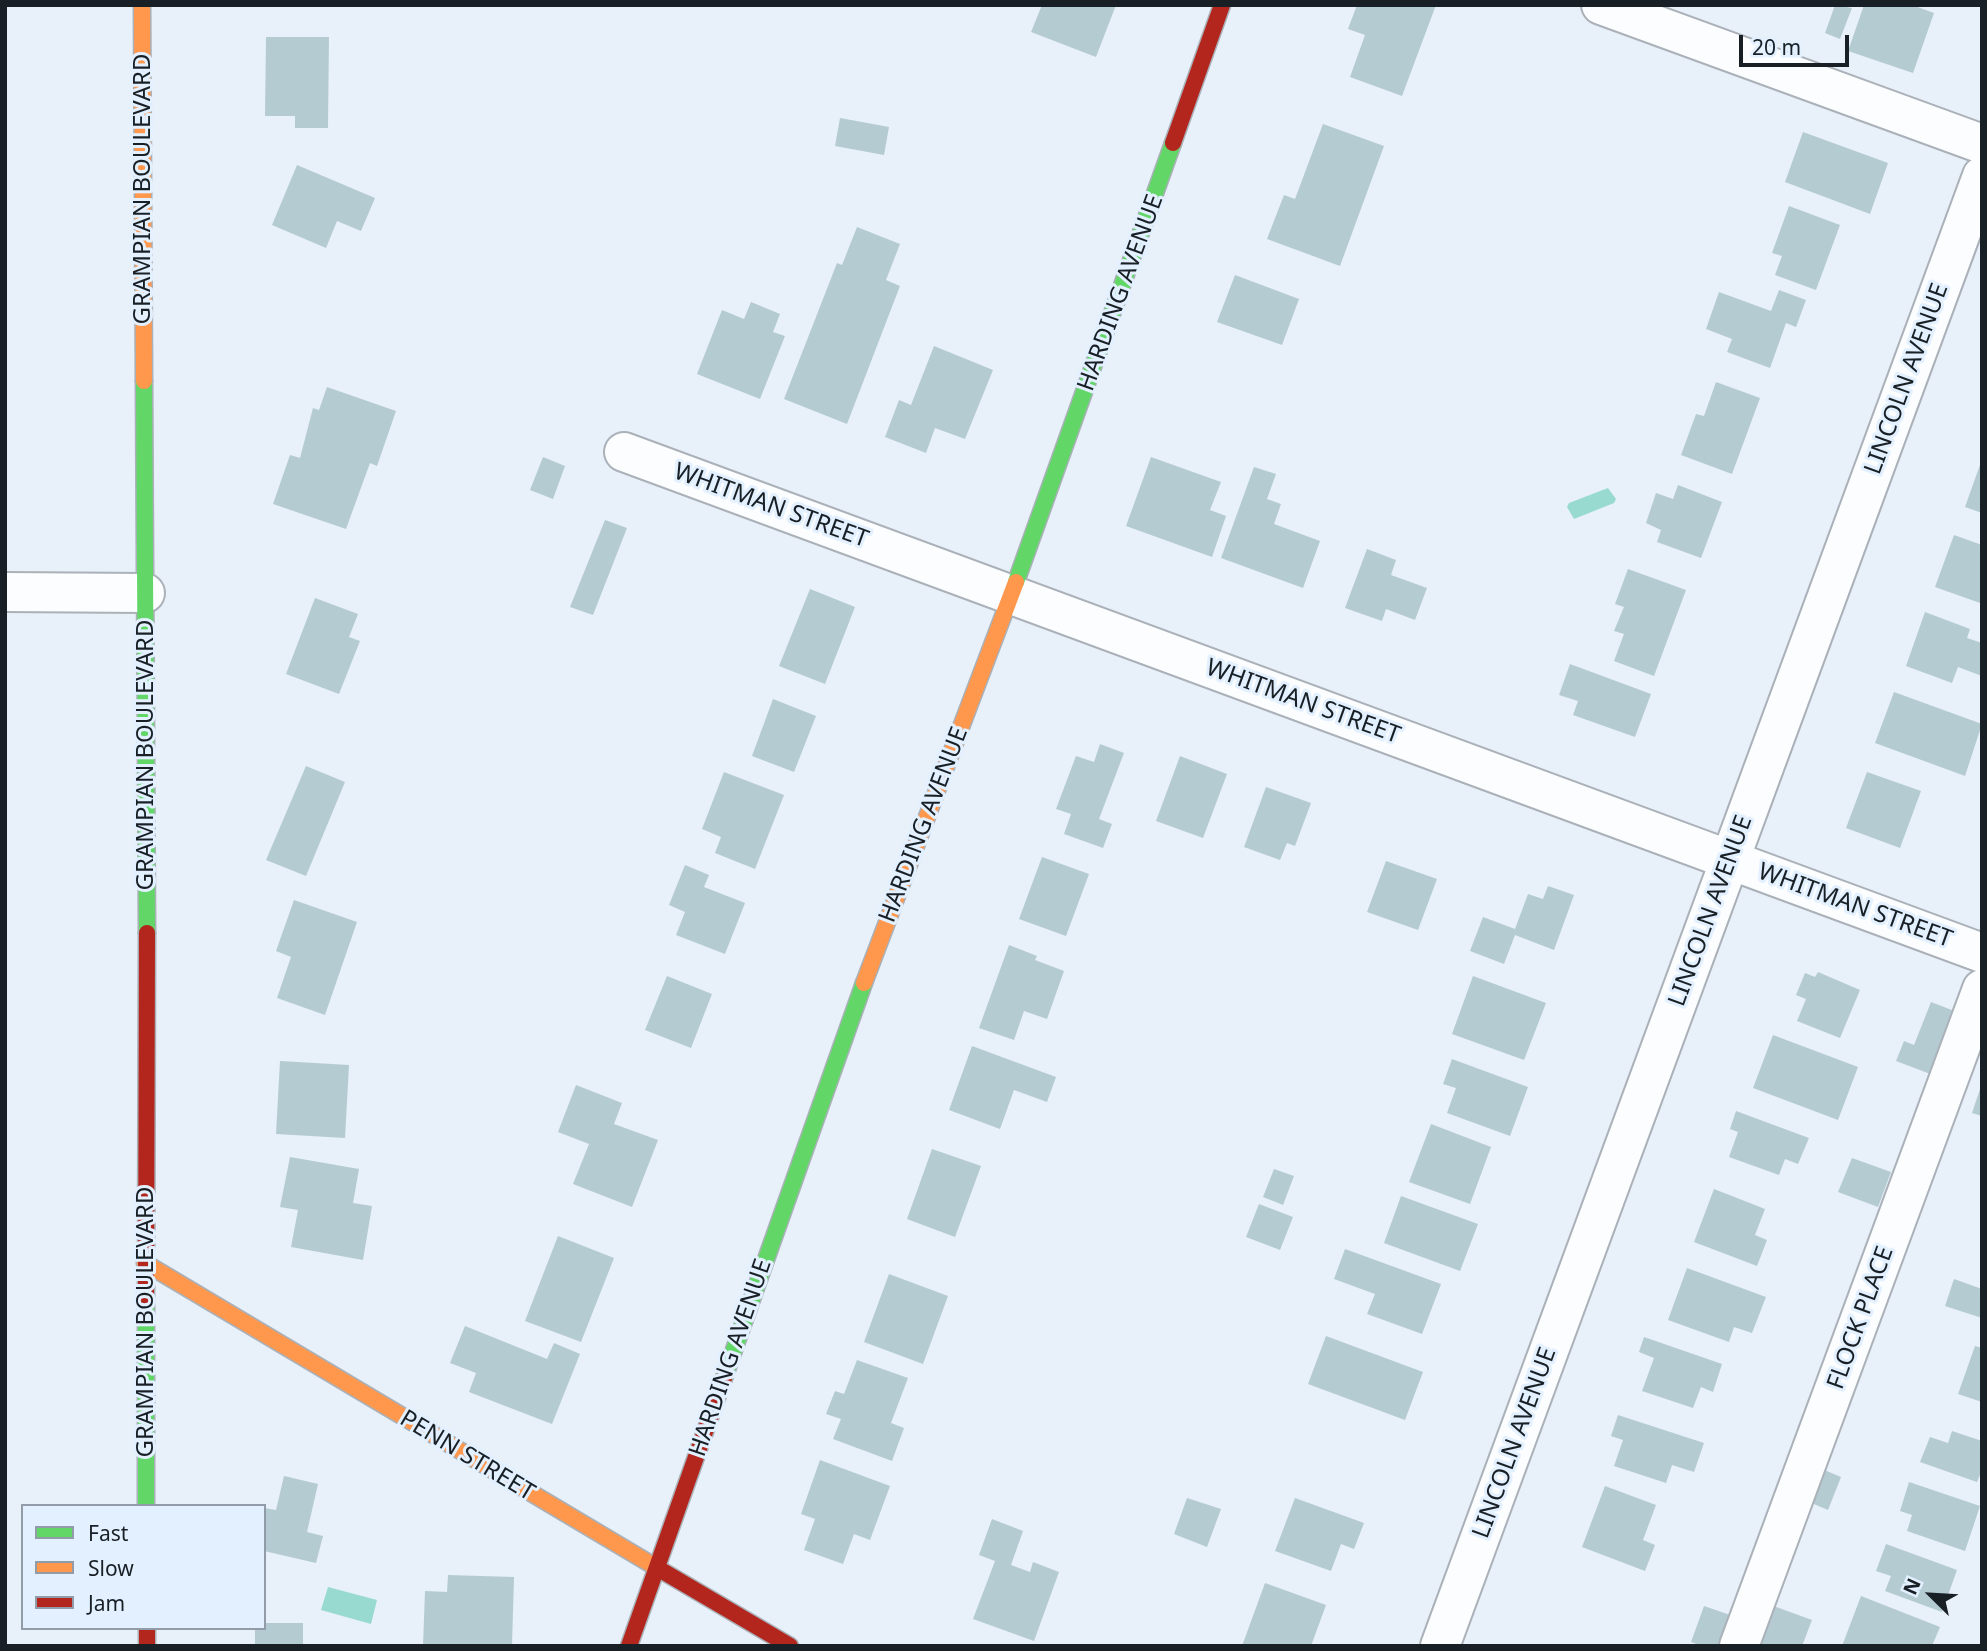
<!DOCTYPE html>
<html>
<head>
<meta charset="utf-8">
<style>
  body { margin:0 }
  #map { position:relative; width:1987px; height:1651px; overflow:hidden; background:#e8f0f9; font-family:"Noto Sans",sans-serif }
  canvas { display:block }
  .frame { position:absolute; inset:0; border:7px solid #181f25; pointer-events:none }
  .legend { position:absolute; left:21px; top:1504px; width:245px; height:126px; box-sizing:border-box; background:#e2f0ff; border:2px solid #919ca8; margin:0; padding:9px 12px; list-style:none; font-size:21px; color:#181f25 }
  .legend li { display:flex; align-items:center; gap:14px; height:35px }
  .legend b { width:35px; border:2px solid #919ca8 }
  .north { position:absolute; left:1896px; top:1560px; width:70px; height:70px; -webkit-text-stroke:5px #e2f0ff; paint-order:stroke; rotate:294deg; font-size:19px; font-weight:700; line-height:28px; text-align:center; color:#181f25 }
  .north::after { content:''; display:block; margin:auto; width:24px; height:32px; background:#181f25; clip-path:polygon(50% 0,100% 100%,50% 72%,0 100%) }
  .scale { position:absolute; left:1739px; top:35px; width:110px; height:32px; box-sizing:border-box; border:4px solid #181f25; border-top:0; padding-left:9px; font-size:21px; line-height:24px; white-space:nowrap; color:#181f25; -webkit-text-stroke:5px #e2f0ff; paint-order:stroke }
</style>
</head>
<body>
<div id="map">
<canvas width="1987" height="1651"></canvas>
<div class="frame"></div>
<ul class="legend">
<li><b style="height:9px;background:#63d668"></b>Fast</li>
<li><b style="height:9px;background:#ff974d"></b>Slow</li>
<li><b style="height:9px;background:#b3261e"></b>Jam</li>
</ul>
<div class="north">N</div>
<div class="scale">20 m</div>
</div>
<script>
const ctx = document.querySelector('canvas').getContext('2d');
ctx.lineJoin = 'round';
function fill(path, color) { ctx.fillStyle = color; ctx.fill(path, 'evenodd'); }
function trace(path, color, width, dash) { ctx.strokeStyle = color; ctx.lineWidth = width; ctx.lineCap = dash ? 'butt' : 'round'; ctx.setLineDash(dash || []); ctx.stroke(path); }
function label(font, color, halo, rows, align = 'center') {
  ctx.font = font + ' "Noto Sans",sans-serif'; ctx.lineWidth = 6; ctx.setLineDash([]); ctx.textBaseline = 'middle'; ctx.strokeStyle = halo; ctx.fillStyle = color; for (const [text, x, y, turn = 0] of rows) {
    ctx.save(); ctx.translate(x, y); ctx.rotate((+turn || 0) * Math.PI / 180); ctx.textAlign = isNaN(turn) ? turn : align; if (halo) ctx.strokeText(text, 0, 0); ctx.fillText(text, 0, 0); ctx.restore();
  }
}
const water = new Path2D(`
  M1608 488 1616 499 1614 503 1574 519 1567 507 1569 503Z
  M328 1587 377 1600 371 1624 321 1610Z`);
const building = new Path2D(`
  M1042 5H1116L1096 57 1031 32Z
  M1357 5H1436L1402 96 1350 77 1365 35 1348 29Z
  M1835 5 1852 8 1840 39 1825 33Z
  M1864 5H1912L1934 13 1913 73 1848 51Z
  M266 37H329L328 128H295V116H265Z
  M840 118 889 127 884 155 835 146Z
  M1323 124 1384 146 1340 266 1267 239 1284 195 1295 199Z
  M1803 132 1888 163 1870 214 1785 182Z
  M297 165 375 198 361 231 337 221 326 248 272 225Z
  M1789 206 1840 225 1816 290 1775 275 1782 256 1772 253Z
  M857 227 900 244 886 280 900 286 847 424 784 399 837 263 842 265Z
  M1235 275 1299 299 1282 345 1217 322Z
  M1779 290 1806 300 1796 327 1786 323 1770 368 1727 352 1732 339 1706 329 1719 292 1771 311Z
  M751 302 780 314 773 332 785 336 760 399 697 374 722 310 744 319Z
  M934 346 993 370 965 439 935 428 926 453 885 437 899 400 911 405Z
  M1716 382 1760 398 1732 474 1681 455 1696 414 1704 416Z
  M327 387 396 411 377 466 370 463 346 529 273 504 290 455 300 458 313 408 319 410Z
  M543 457 565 466 553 499 530 490Z
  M1151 457 1221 482 1210 510 1226 516 1212 557 1126 526Z
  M1981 462H1982V513L1965 507Z
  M1254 467 1276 474 1267 499 1281 504 1274 524 1320 541 1303 588 1221 558Z
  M1678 485 1722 502 1701 558 1657 542 1661 530 1646 523 1656 493 1673 499Z
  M605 520 627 528 593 615 570 607Z
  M1954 535 1982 545 1980 603 1935 587Z
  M1367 549 1396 560 1391 575 1427 588 1415 620 1386 609 1382 621 1345 608Z
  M1628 569 1686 590 1654 676 1614 661 1624 634 1614 631 1624 607 1615 604Z
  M810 589 855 607 825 684 779 666Z
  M315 598 358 614 349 637 360 641 339 694 286 674Z
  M1925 612 1970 629 1967 638 1982 643V676L1958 667 1952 683 1906 666Z
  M1570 664 1651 694 1635 737 1573 715 1578 701 1559 695Z
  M1894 692 1982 724 1965 776 1875 743Z
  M773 699 816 716 794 772 752 756Z
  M1100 744 1124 753 1099 819 1112 824 1103 848 1064 834 1071 814 1056 809 1076 756 1094 762Z
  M1180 756 1227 774 1203 838 1156 821Z
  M306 766 345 782 306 876 266 860Z
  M724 772 784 795 755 869 715 853 721 837 702 829Z
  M1867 772 1921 791 1900 848 1846 828Z
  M1266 787 1311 803 1295 846 1287 843 1280 860 1244 847Z
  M1042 857 1089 874 1066 936 1019 919Z
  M1386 861 1437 879 1418 930 1367 912Z
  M685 865 709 875 704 887 745 903 725 954 676 935 685 912 669 905Z
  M1548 886 1574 895 1554 950 1515 935 1504 964 1470 951 1483 917 1515 929 1528 894 1543 899Z
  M294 900 357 922 325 1015 277 998 291 957 276 951Z
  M1009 945 1037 956 1035 960 1064 971 1047 1019 1024 1011 1014 1040 979 1028Z
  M1818 972 1860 990 1840 1038 1797 1021 1806 999 1796 995 1805 973 1815 977Z
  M667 976 712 994 691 1048 645 1030Z
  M1473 976 1546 1003 1524 1060 1452 1034Z
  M1931 1002 1957 1012 1933 1075 1896 1061 1904 1041 1914 1045Z
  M1773 1035 1858 1067 1838 1120 1753 1088Z
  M972 1046 1056 1077 1047 1102 1014 1090 1000 1129 949 1110Z
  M1452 1059 1528 1087 1510 1136 1447 1113 1456 1088 1443 1084Z
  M280 1061 349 1065 345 1138 276 1134Z
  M576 1085 622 1103 614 1124 658 1140 632 1207 573 1184 589 1144 558 1132Z
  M1981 1086H1982V1116L1972 1113Z
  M1736 1111 1809 1138 1798 1164 1785 1159 1779 1175 1729 1157 1738 1132 1730 1129Z
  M1431 1124 1491 1147 1470 1204 1409 1182Z
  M932 1149 981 1166 955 1237 907 1219Z
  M290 1157 359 1169 353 1203 372 1206 363 1260 291 1247 298 1210 280 1207Z
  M1852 1158 1891 1172 1878 1207 1838 1192Z
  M1274 1169 1294 1176 1283 1205 1263 1197Z
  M1714 1189 1765 1209 1755 1235 1767 1240 1757 1266 1694 1242Z
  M1401 1196 1478 1224 1460 1271 1384 1243Z
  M1259 1204 1293 1217 1280 1250 1246 1237Z
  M558 1236 614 1258 581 1342 525 1321Z
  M1345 1249 1441 1284 1422 1334 1367 1314 1375 1294 1334 1279Z
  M1687 1268 1766 1297 1752 1333 1734 1327 1729 1342 1668 1320Z
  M889 1274 948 1296 923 1364 864 1342Z
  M1954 1279 1982 1289V1318L1945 1306Z
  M465 1326 547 1359 554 1343 580 1354 552 1424 469 1392 476 1373 450 1363Z
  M1326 1336 1423 1372 1405 1420 1308 1384Z
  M1644 1337 1722 1364 1713 1392 1701 1387 1693 1408 1642 1391 1654 1358 1639 1352Z
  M1975 1346 1982 1348V1402L1958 1394Z
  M857 1360 908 1378 891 1423 904 1428 892 1461 833 1439 841 1419 826 1414 835 1391 844 1394Z
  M1618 1415 1704 1443 1694 1472 1672 1465 1666 1483 1614 1466 1623 1440 1611 1436Z
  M1952 1431 1982 1441V1470L1977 1482 1920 1462 1930 1437 1948 1443Z
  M820 1460 890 1486 870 1540 854 1534 843 1564 804 1550 815 1519 801 1514Z
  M1822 1469 1841 1477 1828 1510 1809 1502Z
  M284 1476 318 1484 307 1532 323 1536 316 1563 264 1551V1508L276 1510Z
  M1909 1482 1980 1506 1965 1551 1907 1531 1912 1515 1900 1511Z
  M1605 1486 1656 1505 1643 1540 1655 1545 1645 1571 1582 1547Z
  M1187 1498 1221 1509 1207 1547 1174 1534Z
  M1295 1498 1364 1523 1354 1549 1341 1544 1331 1571 1275 1551Z
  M992 1519 1023 1531 1011 1565 1030 1572 1033 1562 1059 1572 1034 1641 973 1619 995 1561 979 1555Z
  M1886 1544 1957 1570 1942 1612 1885 1591 1891 1576 1876 1571Z
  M448 1575 514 1577 512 1646H423L425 1591 447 1592Z
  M1265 1583 1326 1605 1311 1646H1242Z
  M1861 1596 1940 1627 1932 1646H1842Z
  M1768 1604 1812 1620 1802 1646H1753Z
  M1704 1606 1736 1617 1726 1646H1702L1691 1642Z
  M264 1623H303V1646H255V1628H264Z`);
const street = new Path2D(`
  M1601 5 1982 144
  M624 452 1982 953
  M5 592 145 593
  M1440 1646 1982 176
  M1739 1646 1982 989`);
const fast = new Path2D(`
  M144 381 147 933
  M1016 582 1173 143
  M724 1378 864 983
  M146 1506V1297`);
const slow = new Path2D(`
  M142 5 144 381
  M864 983 1016 582
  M145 1263 659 1569`);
const jam = new Path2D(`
  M1173 143 1222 5
  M146 1297 147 933
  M659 1569 790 1646
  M147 1628V1646
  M629 1646 724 1378`);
const streetNames = [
  ["GRAMPIAN BOULEVARD",143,189,-90],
  ["HARDING AVENUE",1121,293,-70],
  ["LINCOLN AVENUE",1907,379,-70],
  ["WHITMAN STREET",771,506,20],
  ["WHITMAN STREET",1303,702,20],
  ["GRAMPIAN BOULEVARD",146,755,-90],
  ["HARDING AVENUE",924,825,-69],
  ["WHITMAN STREET",1855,906,20],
  ["LINCOLN AVENUE",1711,911,-70],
  ["FLOCK PLACE",1861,1318,-70],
  ["GRAMPIAN BOULEVARD",146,1322,-90],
  ["HARDING AVENUE",731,1358,-71],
  ["LINCOLN AVENUE",1515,1443,-70],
  ["PENN STREET",467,1456,31]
];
fill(water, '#98dad0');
fill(building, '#b5cbd2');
trace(street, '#aab1b8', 42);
trace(fast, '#aab1b8', 19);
trace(slow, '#aab1b8', 19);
trace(jam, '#aab1b8', 19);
trace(street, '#fcfdfe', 38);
trace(fast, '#63d668', 16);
trace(slow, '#ff974d', 16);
trace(jam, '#b3261e', 16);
label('24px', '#181f25', '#e2f0ff', streetNames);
</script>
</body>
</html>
